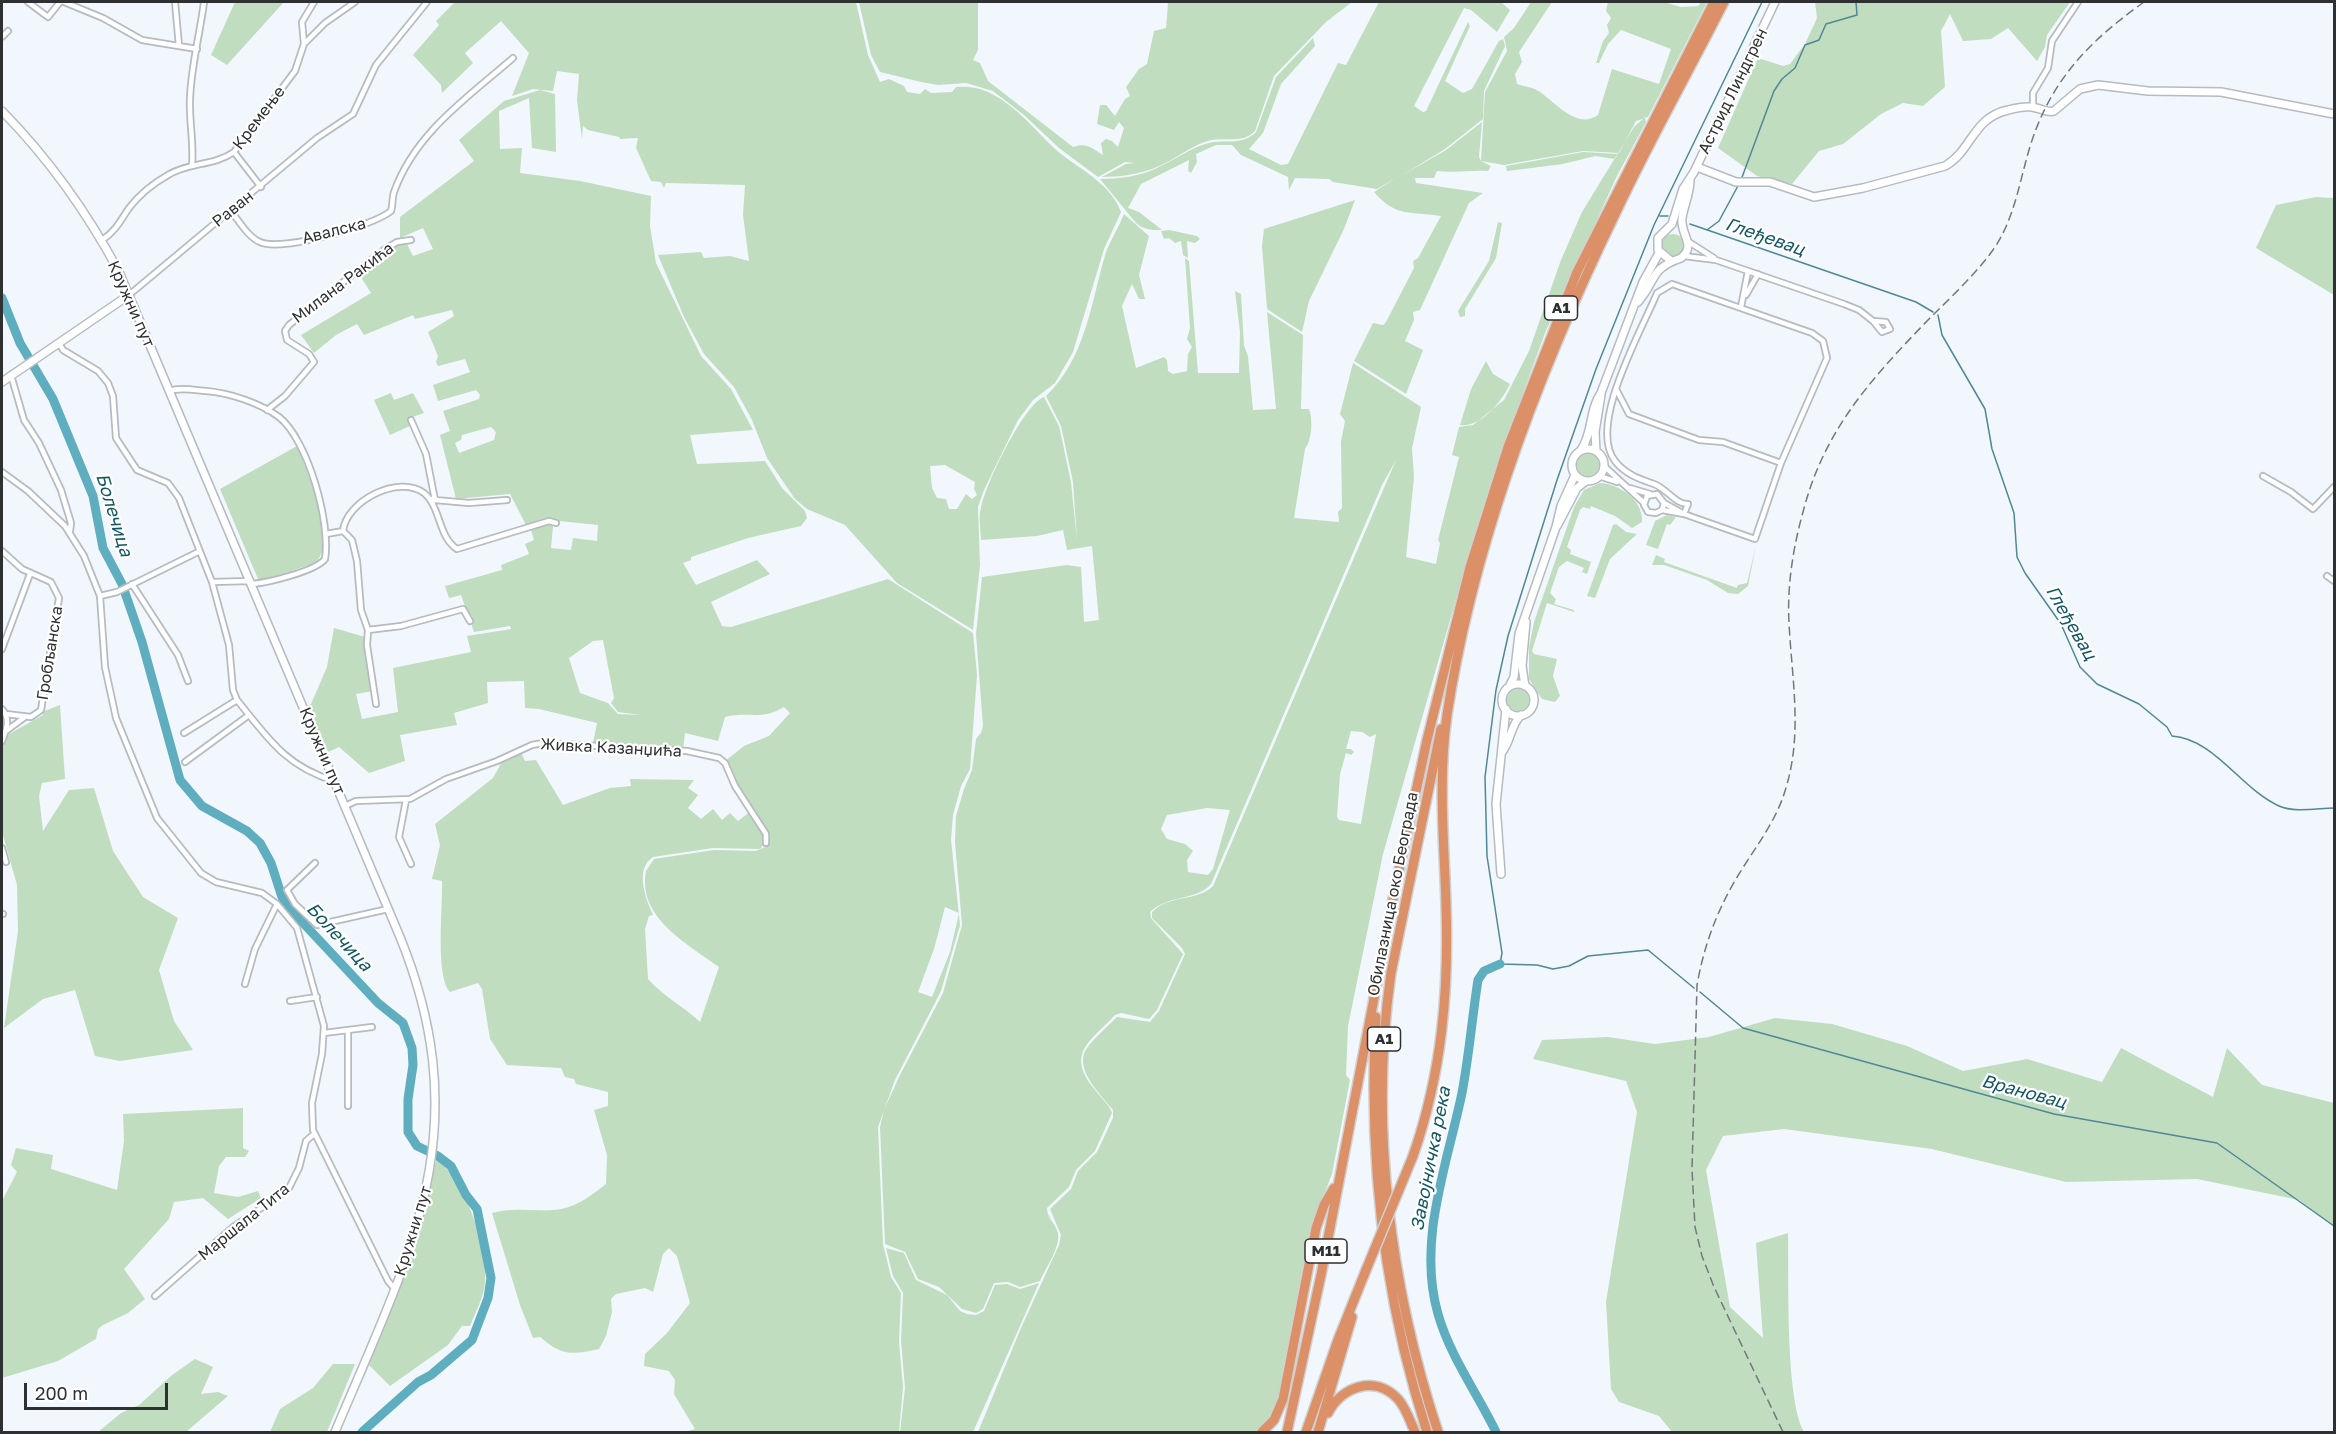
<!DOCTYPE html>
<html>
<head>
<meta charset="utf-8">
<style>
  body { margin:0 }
  #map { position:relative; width:2336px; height:1434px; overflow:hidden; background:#f1f7fd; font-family:"Golos Text",sans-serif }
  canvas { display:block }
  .frame { position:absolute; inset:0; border:3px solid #2e3032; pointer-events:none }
  .scale { position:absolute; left:24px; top:1383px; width:144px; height:27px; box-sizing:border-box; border:3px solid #2e3032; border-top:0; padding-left:8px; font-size:18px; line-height:21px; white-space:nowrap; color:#2e3032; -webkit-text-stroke:4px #fff; paint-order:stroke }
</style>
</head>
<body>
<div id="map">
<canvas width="2336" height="1434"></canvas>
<div class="frame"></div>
<div class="scale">200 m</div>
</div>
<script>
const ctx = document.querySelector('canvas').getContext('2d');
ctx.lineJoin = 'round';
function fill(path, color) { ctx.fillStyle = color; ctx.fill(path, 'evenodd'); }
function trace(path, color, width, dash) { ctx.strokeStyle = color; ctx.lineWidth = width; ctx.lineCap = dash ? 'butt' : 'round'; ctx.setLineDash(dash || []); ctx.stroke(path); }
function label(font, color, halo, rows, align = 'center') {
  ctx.font = font + ' "Golos Text",sans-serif'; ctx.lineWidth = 4.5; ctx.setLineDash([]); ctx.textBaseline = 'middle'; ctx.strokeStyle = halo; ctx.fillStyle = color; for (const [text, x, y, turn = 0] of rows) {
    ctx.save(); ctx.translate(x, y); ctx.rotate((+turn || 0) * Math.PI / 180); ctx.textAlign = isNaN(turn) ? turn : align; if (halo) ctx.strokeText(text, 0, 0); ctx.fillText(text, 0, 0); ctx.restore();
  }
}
const green = new Path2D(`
  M235 2H284L227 65 211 55Z
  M455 2H856L868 55 880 82 889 79 904 86 907 92 920 94 925 89 931 93 952 92 956 87C969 86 981 88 992 94 1017 107 1035 130 1055 149 1078 169 1110 182 1121 212L1104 249 1073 352 1055 383 1033 400 1018 420 984 490 978 507 980 565 973 630 897 583 845 525 807 509 795 499 767 458 752 420 734 387 704 354 684 317 658 255 701 252 704 258 730 256 749 261 743 215 745 185 666 183 664 188 661 182 651 181 636 148 638 138 620 139 619 137 588 130 583 126 582 139 577 100 579 74 557 71 553 91 533 89 512 96 529 53 501 21 465 53 473 63 442 93 441 85 413 55 439 25 436 21ZM945 465 975 482 974 489 977 495 972 499 966 494 957 509H949L946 499 937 498 932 488 930 466Z
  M859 2H978V50L973 60 980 63 988 81 1073 147C1086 142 1092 148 1103 155L1101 143 1106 139 1112 141 1118 147 1124 128 1119 122 1114 130 1097 124 1100 105H1106L1115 116 1125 99 1130 96 1126 87 1139 69 1147 64 1154 31 1166 28 1168 4 1166 2H1352L1326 22 1274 76 1255 131C1243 144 1226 137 1211 140 1191 145 1175 160 1157 167 1140 174 1120 177 1102 177L1126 164 1135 163 1125 162 1098 177 1059 148 1024 115 993 91 966 83 938 85 921 82 880 72 871 55Z
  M1379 2H1501L1510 10 1497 32 1471 10 1464 8 1414 106 1423 112 1426 111 1468 22 1470 26 1445 81 1463 93 1472 89 1499 41 1503 39 1505 46 1484 91 1483 119 1445 149 1401 176 1446 150 1482 122 1479 157 1481 161 1485 92 1507 51 1504 37 1514 28 1531 2H1552L1519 52 1522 62 1515 74 1517 84C1522 86 1530 87 1535 89 1554 99 1575 131 1598 115L1612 69 1659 84 1671 49 1621 30 1608 44 1599 63H1596L1603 41 1609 33 1607 25 1611 18 1606 11 1608 2H1664L1681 7 1698 6 1701 2H1707L1648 117 1636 121 1619 153 1583 151 1504 165 1481 161 1491 166 1488 171C1471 170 1455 173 1437 171L1434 178H1415L1416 183 1483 193 1469 203 1420 310 1413 312 1414 320 1405 341 1423 350 1406 394 1354 361 1373 323 1383 325 1386 322 1414 268 1413 261 1418 258 1441 216C1411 211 1396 218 1374 192L1396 178 1377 189 1333 182 1329 179 1295 178 1289 190 1288 177 1241 155 1232 145H1216L1196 154 1197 162 1191 173 1188 171 1189 160 1141 184 1128 208 1139 212 1162 230C1153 230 1143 230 1136 223L1100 179C1119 179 1142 176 1159 167 1175 160 1191 147 1209 143 1225 139 1243 146 1256 132L1276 77 1313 38 1315 46 1281 84 1263 133 1249 149 1281 165 1288 164 1338 63 1346 65Z
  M1815 2H2070L2047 35 2045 47 2037 61 2008 28 1991 39 1963 41 1950 14 1941 31 1945 87 1923 106 1903 103 1881 114 1843 144 1819 151 1792 184 1757 176 1718 148 1758 58 1783 66 1790 64 1805 44 1817 18Z
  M540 90 555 94 556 152 532 148 529 98 499 111 500 149 522 148 520 173 580 181 651 196 650 226 656 263 701 356 731 389 753 430 690 435 697 464 765 461 782 488 805 511 807 518 801 526 748 538 691 557V560L683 563 696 585 757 560 770 574 711 602 722 626 731 627 888 579 973 633 977 675 970 769 961 786 953 815 951 840 960 925 941 991 895 1080 878 1127 883 1244 891 1277 901 1293 899 1342 903 1387 899 1432H684L695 1429 674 1394 675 1380 669 1371 644 1366 645 1354 667 1333 690 1303 677 1256 669 1248 663 1254 653 1292 645 1288 616 1294 611 1299 612 1312 606 1336 599 1349C572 1355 562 1356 540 1337L533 1338 520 1305 492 1213C515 1206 538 1213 561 1209 578 1206 593 1194 606 1184L607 1155 594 1110 608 1106V1092L576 1084 574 1079 565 1077 561 1068 507 1065 490 1039 482 989 478 983 450 992C435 976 443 906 442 881L432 879 440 845 435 824 493 778 503 760 520 750 525 761 536 760 563 805 610 788 631 786 630 779 694 780 688 788 698 795 688 808 701 819 713 809 722 820 730 813 738 821 751 811 766 835V842L760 849 713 848 653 857C634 869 646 899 653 915L649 916 645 929 648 979C665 998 682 1005 700 1022L719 967C688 944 637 918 646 871L654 859 714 850 756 851 765 847 768 839 767 834 735 785 725 761 744 746 769 736 790 713 784 707C761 721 750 711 725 717L718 741 685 733 683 750 605 745 593 743 597 723 539 709 525 708 524 681 487 682 488 703 454 713 457 725 400 735 405 761 369 773 339 747 326 753 307 706 311 704 327 667 334 628 365 637 373 691 356 694 362 719 398 712 393 668 471 652 467 636 511 629 510 626 474 632 461 595 449 598 445 586 502 570 501 565 529 554 525 544 534 540 531 530 550 523 553 526 551 548 571 550 573 538 597 541 598 525 550 520 527 527 510 494 456 499 440 435 450 431 443 411 479 399 480 395 476 390 438 401 433 385 470 372 465 359 438 366 436 362 438 356 428 332 454 316 452 310 415 319 413 315 364 335 357 324 336 335 314 353 301 335 371 293 357 271 394 245 406 242 413 256 433 249 423 228 400 238V217L474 161 459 140 504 101ZM491 427 496 432 494 440 459 453 455 443 461 440 462 435ZM603 640 614 698 611 703 618 712 641 715 618 714 608 703 580 693 569 658 593 641ZM945 907 959 913 950 952 932 997 918 992 934 949Z
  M1645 117 1646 122 1617 176 1545 333 1504 445 1469 554 1383 854 1348 1026 1346 1075 1350 1080 1332 1174 1315 1218 1284 1384 1269 1421 1258 1432H978L1021 1328 1059 1245 1061 1235 1050 1209 1071 1189 1078 1171 1097 1152 1113 1118V1110C1102 1096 1072 1068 1087 1048 1095 1037 1107 1027 1117 1017L1150 1022 1159 1011 1185 954 1182 948 1152 918V912C1170 894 1197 902 1213 886L1396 460 1382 485 1211 884C1197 901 1169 894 1150 912L1151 918 1183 954 1157 1010 1149 1019 1121 1013 1115 1015C1090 1042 1065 1053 1095 1090 1101 1098 1109 1104 1112 1113L1095 1151 1076 1170 1069 1187 1047 1208C1047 1217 1054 1222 1057 1230 1063 1244 1046 1267 1040 1281L1020 1287 1008 1282 994 1283 983 1309 976 1313 962 1309 939 1287 918 1279 905 1252 885 1244 880 1127 884 1110 899 1077 943 993 962 925 955 842 956 816 964 789 972 770 976 739 981 733 983 726 976 634 982 577 1067 565 1081 567 1084 622 1099 620 1092 546 1067 550 1063 530 1037 536 981 540C981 530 978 518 981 508 985 485 1024 404 1044 397L1059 426 1071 482 1077 541 1073 482 1061 426 1046 396C1086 358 1091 302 1106 252 1111 239 1119 227 1124 214L1149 236 1139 275 1145 299H1139L1132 284 1122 306 1136 368 1164 357 1167 360 1168 371 1173 374 1187 371 1188 354 1192 347 1187 339 1190 328 1185 258 1189 261 1198 373H1239L1240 332 1235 291 1241 294 1244 346 1248 356 1253 410 1276 409 1267 312 1303 335 1301 409H1309C1313 418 1312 441 1305 449L1294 518 1339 522 1338 512 1342 508 1341 442 1345 421 1340 414 1353 363 1421 407 1412 448 1414 477 1406 557 1436 564 1440 543 1438 540 1459 457 1452 455 1459 427 1473 425 1504 400 1529 351 1561 260 1582 212 1634 127ZM1351 731 1362 732 1370 737 1376 734 1361 824 1339 820 1337 817 1340 774 1346 753 1351 755 1354 752 1351 749H1346ZM1207 808 1230 810 1213 869 1208 875 1188 872 1187 860 1193 851 1185 844 1167 839 1161 829 1167 815Z
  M1583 152 1618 154 1615 159 1595 156 1563 164 1507 171 1506 166Z
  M2316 197 2334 198V295L2256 248 2276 205Z
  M1355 200 1344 229 1309 301 1302 332 1267 309 1262 246 1264 229Z
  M1498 222 1502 223 1496 258 1465 309V316L1460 317 1458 311 1489 261Z
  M1169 230 1197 236 1200 239 1195 243 1187 241 1188 258 1183 255 1181 241 1175 243 1169 238 1164 239 1161 231Z
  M1662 245a11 11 0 1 1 22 0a11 11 0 1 1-22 0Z
  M1486 361 1493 374 1510 384C1502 401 1481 428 1460 425L1471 389Z
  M391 393 394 400 413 393 424 413 407 419 410 426 390 435 374 400Z
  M297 446C306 469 341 546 314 563L269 579H258L220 489Z
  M1577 465a11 11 0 1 1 22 0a11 11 0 1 1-22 0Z
  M1600 483C1620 484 1644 501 1642 522L1632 528 1615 516 1591 506 1590 509 1583 507 1580 510 1567 547 1571 550 1570 554 1591 562 1587 574 1582 572 1584 568 1567 561 1559 567 1550 593 1556 599 1554 604 1574 610V612L1547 603 1532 651 1534 654 1557 659 1553 676 1560 696 1555 702 1542 699 1529 679V647L1534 622 1574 507 1584 490Z
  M1667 515 1676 517 1670 525 1667 524 1658 549 1646 545 1655 521Z
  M1616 524 1626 532 1637 534 1610 559 1595 598 1587 596 1613 525Z
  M1756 545 1748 586 1738 594 1728 593 1707 580 1664 565H1652L1656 555 1665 559 1664 562 1737 588 1738 585 1747 583Z
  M1507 700a11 11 0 1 1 22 0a11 11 0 1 1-22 0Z
  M60 705 65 779 42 783 39 796 43 831 69 790 94 788 113 851 143 897 178 918 159 970 174 1021 193 1050 120 1061 95 1056 75 990 43 999 4 1028 18 931 17 885 2 832V746L9 734 43 715 42 712Z
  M1775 1018 1832 1024 1907 1046 1963 1071 2027 1059 2102 1082 2121 1048 2213 1097 2227 1048 2262 1085 2334 1103V1227L2299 1200 2197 1179 2066 1182 1932 1149 1784 1129 1723 1136 1706 1170 1730 1307 1763 1338 1756 1243 1788 1233C1789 1278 1785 1398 1804 1432H1672L1659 1416 1619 1402 1611 1389 1606 1302 1637 1112 1626 1081 1533 1059 1542 1040 1608 1037 1655 1044 1709 1037Z
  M243 1108V1148L249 1151 245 1157H226L219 1166 214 1193 238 1197 258 1191 261 1198 228 1219 203 1198 174 1202 169 1219 124 1269 145 1299 128 1313 103 1325 98 1329 96 1339 58 1361 2 1378V1201L17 1172 11 1165 16 1148 53 1155 51 1169 117 1190 124 1141 123 1114Z
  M437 1157C466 1188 487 1239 485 1283 484 1297 475 1313 470 1326H462L448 1345 390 1386 369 1365 416 1245Z
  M886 1248 904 1253 916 1280 947 1295 960 1311 967 1314 976 1315 984 1311 995 1285 1007 1284 1020 1289 1039 1283 973 1432H900L905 1388 901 1341 903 1293 893 1276Z
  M195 1359 213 1367 201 1394 218 1392 228 1396 186 1432H98L121 1413 139 1405 172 1375Z
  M333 1364H355L327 1432H270L280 1409 313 1388Z`);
const stream = new Path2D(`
  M1741 180 1774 91 1782 79 1795 68 1805 45 1819 40 1826 24 1857 15 1856 2
  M1660 216H1668
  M1690 224 1916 302 1933 312
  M1707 230 1719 221 1739 184
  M1938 315 1942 335 1985 409 1992 449 2014 513 2017 557 2025 573 2061 624 2080 667 2097 684 2139 704 2167 727 2172 736C2215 739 2241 789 2279 806 2295 813 2318 808 2334 808
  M1694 988 1648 950 1588 956 1569 966 1553 969 1537 965 1500 964 1502 953 1487 856 1485 777 1496 690 1508 636 1557 480 1596 369 1654 225 1762 2
  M1700 992 1743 1028 2054 1114 2217 1143 2334 1226`);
const river = new Path2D(`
  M2 298 20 343 53 399 93 496 103 548 122 584 142 642 180 780 202 806 247 831 260 843 271 863 282 897 290 909 378 1003 403 1023 412 1048 413 1065 408 1099V1132L417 1146 438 1156 451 1166 466 1195 477 1209 491 1278 488 1298 472 1340 431 1375 418 1382 362 1432
  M1496 1432C1477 1393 1450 1356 1438 1314 1417 1241 1447 1165 1462 1093 1469 1056 1472 1018 1478 980L1484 971 1500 964`);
const street = new Path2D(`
  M28 2 48 17 60 2
  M64 2 103 18 142 40 197 49
  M175 2 179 46
  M2 37 8 31
  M304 44 325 23 355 2
  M2033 107V93L2048 68 2052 41 2078 2
  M234 152 261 187
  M192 165C194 142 189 122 190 99 191 66 200 34 204 2
  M231 211C239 221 248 237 260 242 282 252 373 226 391 211 393 205 392 198 394 192 415 133 467 98 513 58
  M102 240C115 232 121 220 129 208 139 195 154 183 168 175 189 162 214 166 234 152L295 71 304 44 302 22 314 2
  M1689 242 1714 258
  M1684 256 1716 260 1844 304 1859 310 1873 321
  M129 295 317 138 353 114 376 65 427 2
  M1746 295 1758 274
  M1741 307 1748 271
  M1873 321 1886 322 1890 329 1882 332Z
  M59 343 63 350 98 371 108 383 113 396 116 438 137 470 168 483 179 498 212 582 229 645 233 690 237 700C268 738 285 766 334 781
  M11 375 24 420 39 443 61 490 71 523 70 531
  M1616 389 1629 414 1699 440 1723 442 1781 463
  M169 391C180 387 194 390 206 391 230 393 260 403 279 417 308 440 331 523 325 559 316 571 267 583 251 584
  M267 410 285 396 314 362 309 354 287 340 285 331 289 325 385 249 397 242 411 240
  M411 420 426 454 435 500 430 499
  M1604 466 1644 503
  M2 472 28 491 65 526 84 556 100 596 105 667 116 718 157 818 201 873 216 882 262 893 277 904 297 928 324 1026 322 1054 312 1103 313 1130 388 1281 395 1289
  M1599 476 1617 482
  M2263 476 2291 492 2313 509 2334 487
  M1630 488 1650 494
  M435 500 469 503 507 500
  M1664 503 1662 510 1656 513 1648 512 1644 505 1647 496 1657 494 1664 503 1684 514
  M1662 510 1684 514 1755 539 1781 463 1827 358 1823 341 1812 333 1672 284 1657 293C1642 330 1587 425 1615 461 1625 474 1639 479 1654 484 1666 488 1676 505 1688 504L1684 514
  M343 531C346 501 399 474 424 493 441 507 438 537 457 549L549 521 556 523
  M326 534 343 531 352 540 357 561 361 610 368 630 367 645 376 704
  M2 551 22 569 51 582 59 598 41 710 31 717 6 714
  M2327 576 2334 581
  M212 582 250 581
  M132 584 178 655 188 681
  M100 596 117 592 198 552
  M368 630 401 626 463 609 470 621
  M2 649 30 574
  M2 709C11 719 6 731 2 741
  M6 731 25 717
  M184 733 237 700
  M185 762 249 715
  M406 800 399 837 411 864
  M345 806 356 801 410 799 446 779 497 761 532 745 543 743 687 751 719 758 725 763 735 786 766 834V843
  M2 848 6 862
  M315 863 287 890 295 904 317 925 388 909
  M2 914H3
  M245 984 255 949 277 904
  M290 1001 317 997
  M348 1030V1106
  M324 1033 372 1027
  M155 1296 233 1227 288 1190 299 1168 306 1141 314 1134`);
const secondary = new Path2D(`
  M2 111C49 159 87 212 119 272L400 937C479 1132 410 1254 335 1432
  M1697 167 1736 182H1770L1814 197 1863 188 1945 166C1972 151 1972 118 2008 110 2016 108 2028 105 2036 108 2043 109 2047 113 2054 111L2080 89 2098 85 2148 91 2221 92 2334 114
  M1670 260 1658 250V238L1672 224 1683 189 1694 172 1775 2
  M1638 302C1657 280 1649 269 1681 258 1697 245 1680 235 1682 218 1684 205 1690 194 1690 180
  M2 382 129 295
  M1572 465a16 16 0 1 1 32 0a16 16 0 1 1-32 0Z
  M1581 450C1593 433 1589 410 1601 393L1643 282 1659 253
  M1596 451 1595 432 1601 395
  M1557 526 1577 488 1586 481
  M1502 700a16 16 0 1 1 32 0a16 16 0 1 1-32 0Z
  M1525 686 1522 666 1526 622
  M1509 687 1514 677 1519 634 1556 527 1561 506 1575 475
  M1502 752C1511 741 1510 726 1521 715
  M1501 874 1496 804 1506 709`);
const highway = new Path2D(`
  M1376 1017C1368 1158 1384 1298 1427 1432
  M1413 1156C1442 1073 1449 991 1446 904 1444 840 1438 779 1447 715 1473 543 1542 364 1618 208 1651 138 1689 71 1724 2
  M1328 1413C1341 1387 1375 1374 1398 1399 1406 1408 1410 1421 1415 1432
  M1262 1432 1274 1420 1283 1399 1316 1228 1324 1205 1334 1188
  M1287 1432 1321 1275 1394 894 1427 740 1470 567 1508 447 1577 272 1714 2
  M1306 1432 1338 1340 1366 1270
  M1318 1432 1352 1317
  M1438 1432C1390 1287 1369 1125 1391 973L1441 729`);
const rail = new Path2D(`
  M1783 1432 1714 1287 1702 1256 1695 1227 1692 1169 1697 985C1704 946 1716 913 1736 879 1753 850 1775 824 1785 791 1803 735 1792 681 1789 623 1787 586 1793 548 1803 512 1824 430 1871 379 1928 320 1950 298 1974 276 1993 250 2014 220 2019 184 2029 150 2049 82 2088 42 2144 2`);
const highwayBridge = new Path2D(`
  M1366 1270 1413 1156`);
const shields = [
  [1561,308,33],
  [1384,1039,33],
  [1326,1251,42]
];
const shieldNames = [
  ["A1",1561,308],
  ["A1",1384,1039],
  ["M11",1326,1251]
];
const streetNames = [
  ["Астрид Линдгрен",1733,91,-64],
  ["Кремење",259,118,-53],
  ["Раван",233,209,-39],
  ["Авалска",334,231,-14],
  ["Милана Ракића",343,283,-37],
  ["Кружни пут",131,304,66],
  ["Гробљанска",50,653,-81],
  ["Живка Казанџића",611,748,3],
  ["Кружни пут",322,751,67],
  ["Обилазница око Београда",1393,894,-79],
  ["Маршала Тита",244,1222,-39],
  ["Кружни пут",413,1231,-73]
];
const waterNames = [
  ["Глеђевац",1765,237,19],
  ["Болечица",114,515,73],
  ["Глеђевац",2071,623,60],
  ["Болечица",339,937,47],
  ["Врановац",2024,1092,15],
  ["Завојничка река",1431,1159,-79]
];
fill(green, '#c0ddc0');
trace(stream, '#508895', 1.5);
trace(river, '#5eaec0', 9);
trace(street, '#b5bbc1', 8);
trace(secondary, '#b5bbc1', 10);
trace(highway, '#d1d1d2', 12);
trace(street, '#fff', 4.5);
trace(secondary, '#fff', 7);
trace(highway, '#dc9067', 9);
trace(rail, '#74777b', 1.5, [9, 4.5]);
trace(highwayBridge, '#d1d1d2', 12, []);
trace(highwayBridge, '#dc9067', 9);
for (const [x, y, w] of shields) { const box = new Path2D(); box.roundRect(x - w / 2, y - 12, w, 24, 4.5); ctx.fillStyle = '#fff'; ctx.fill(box); trace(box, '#2e3032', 1.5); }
label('bold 15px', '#2e3032', null, shieldNames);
label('16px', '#2e3032', '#fff', streetNames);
label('italic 18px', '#125764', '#fff', waterNames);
</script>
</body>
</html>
